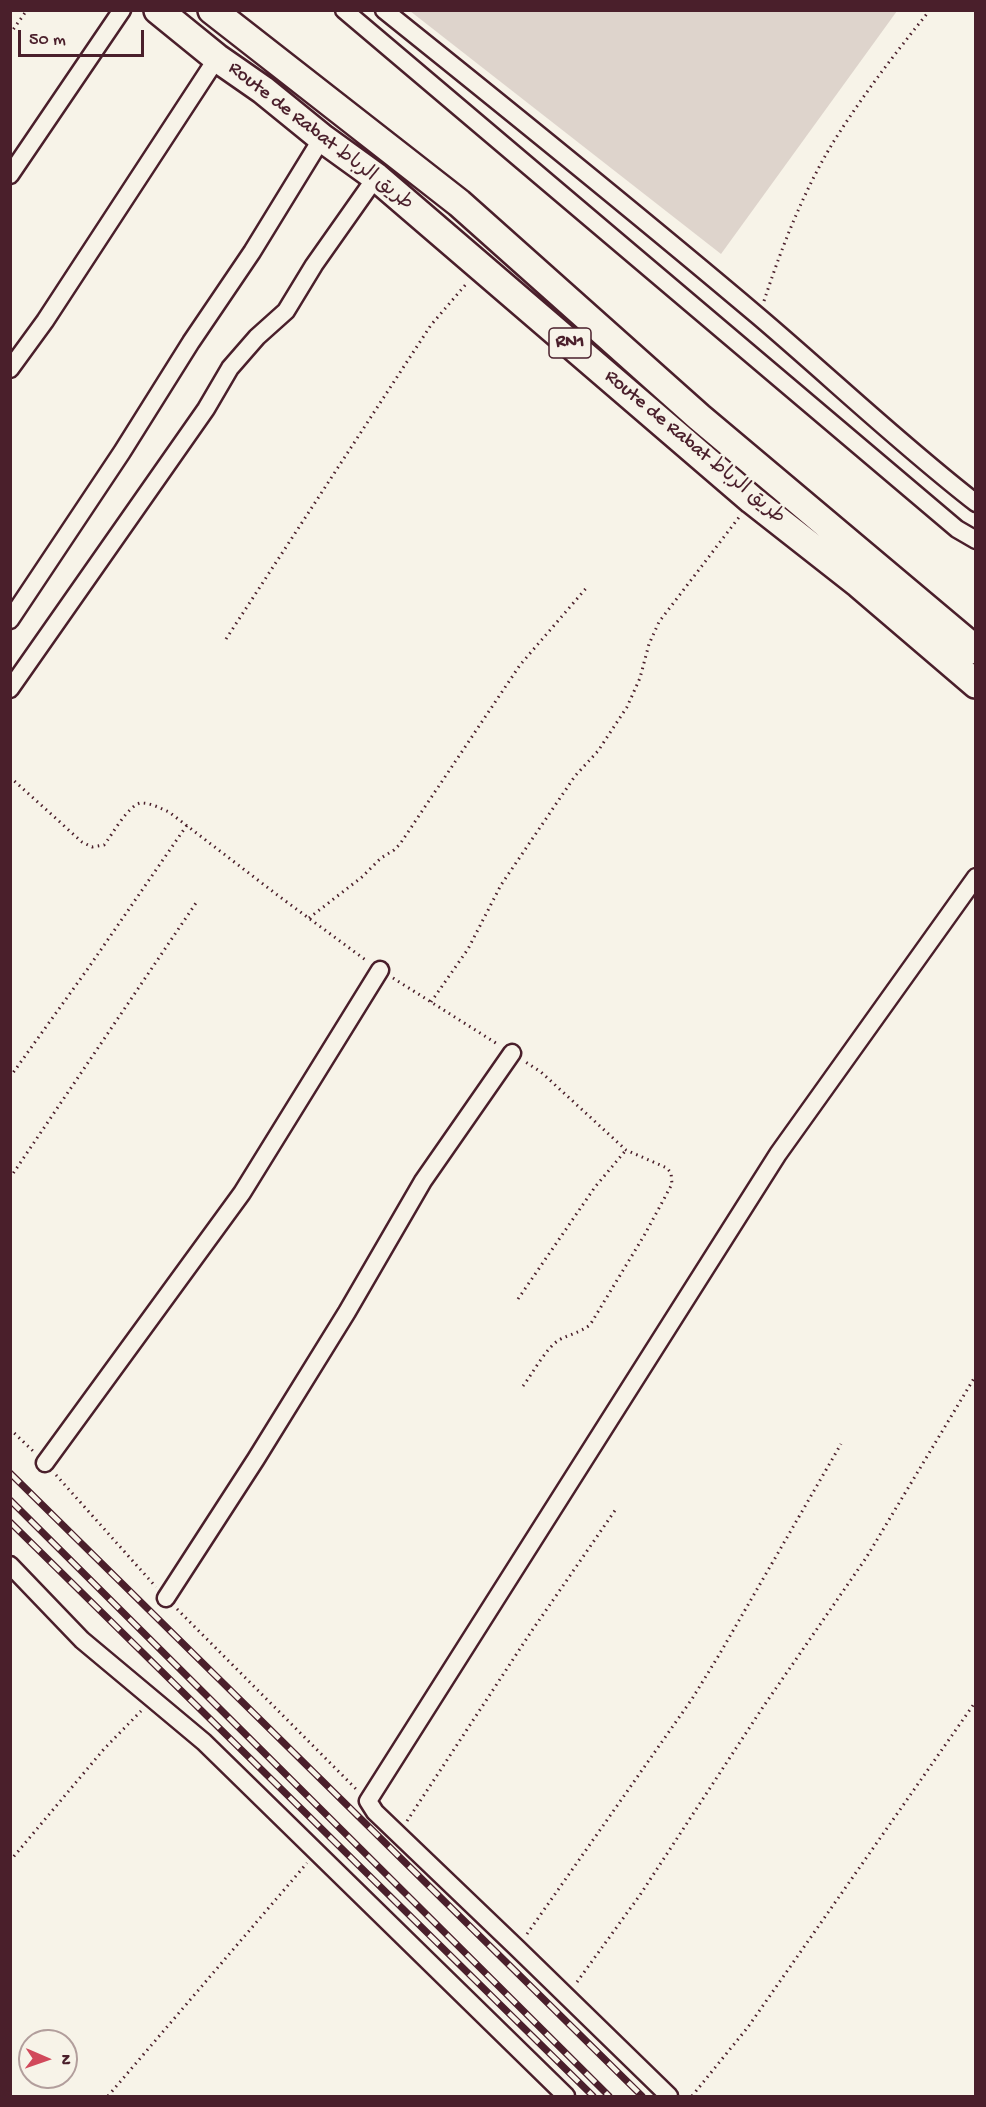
<!DOCTYPE html>
<html>
<head>
<meta charset="utf-8">
<style>
  body { margin:0 }
  #map { position:relative; width:986px; height:2107px; overflow:hidden; background:#f7f3e8; font-family:"Gochi Hand",sans-serif }
  canvas { display:block }
  .frame { position:absolute; inset:0; border:12px solid #4a1f2b; pointer-events:none }
  .north { position:absolute; left:18px; top:2029px; width:60px; height:60px; box-sizing:border-box; background:#f7f3e8; border:2px solid #b29e9c; border-radius:50%; rotate:92deg; font-size:16px; font-weight:700; line-height:24px; text-align:center; color:#4a1f2b }
  .north::after { content:''; display:block; margin:auto; width:21px; height:27px; background:#d1495b; clip-path:polygon(50% 0,100% 100%,50% 72%,0 100%) }
  .scale { position:absolute; left:18px; top:30px; width:126px; height:27px; box-sizing:border-box; border:3px solid #4a1f2b; border-top:0; padding-left:8px; font-size:18px; line-height:21px; white-space:nowrap; color:#4a1f2b; -webkit-text-stroke:4px #f7f3e8; paint-order:stroke }
</style>
</head>
<body>
<div id="map">
<canvas width="986" height="2107"></canvas>
<div class="frame"></div>
<div class="north">N</div>
<div class="scale">50 m</div>
</div>
<script>
const ctx = document.querySelector('canvas').getContext('2d');
ctx.lineJoin = 'round';
function fill(path, color) { ctx.fillStyle = color; ctx.fill(path, 'evenodd'); }
function trace(path, color, width, dash) { ctx.strokeStyle = color; ctx.lineWidth = width; ctx.lineCap = dash ? 'butt' : 'round'; ctx.setLineDash(dash || []); ctx.stroke(path); }
function label(font, color, halo, rows, align = 'center') {
  ctx.font = font + ' "Gochi Hand","Playpen Sans Arabic",sans-serif'; ctx.lineWidth = 5; ctx.setLineDash([]); ctx.textBaseline = 'middle'; ctx.strokeStyle = halo; ctx.fillStyle = color; for (const [text, x, y, turn = 0] of rows) {
    ctx.save(); ctx.translate(x, y); ctx.rotate((+turn || 0) * Math.PI / 180); ctx.textAlign = isNaN(turn) ? turn : align; if (halo) ctx.strokeText(text, 0, 0); ctx.fillText(text, 0, 0); ctx.restore();
  }
}
const green = new Path2D(`
  M410 11H897L721 254Z`);
const path = new Path2D(`
  M10 34 27 10
  M764 301C782 246 804 190 834 141 863 95 896 52 930 10
  M226 639 431 325 467 283
  M10 777 82 842 92 847 104 845C112 835 129 804 141 803 151 803 160 808 169 812L280 897 367 961
  M309 918 362 877 381 858 394 850 400 844 520 665 588 586
  M393 978 499 1045
  M431 1002 468 949 501 885 575 776 598 751 627 707 640 678 649 644 659 622 740 516
  M10 1077 89 967 187 825
  M10 1178 198 900
  M518 1299 595 1187 626 1150
  M523 1386C533 1373 546 1348 559 1340 570 1334 579 1333 590 1325L645 1234 672 1184 671 1173 667 1168 626 1150 541 1072 524 1061
  M10 1429 33 1451
  M56 1475 156 1587
  M177 1609 356 1789
  M407 1821 531 1632 616 1509
  M10 1861 104 1749 141 1711
  M527 1934 692 1699 719 1655 841 1444
  M577 1982 640 1895 763 1707 866 1558 976 1375
  M108 2096 307 1863
  M692 2096 748 2027 976 1701`);
const minor = new Path2D(`
  M344 10 957 529 976 540
  M384 10C510 111 635 212 758 316 831 378 900 444 976 503
  M10 175 122 10
  M10 369 45 321 217 58
  M10 620 122 452 191 342 252 252 322 138
  M10 689 206 409 230 368 257 337 286 311 314 265 376 177
  M45 1463 242 1193 380 970
  M10 1565 82 1640 204 1742 566 2096
  M166 1598 256 1459 347 1312 423 1181 512 1053
  M669 2096 517 1948 375 1812 368 1801 778 1154 976 877`);
const trunk = new Path2D(`
  M158 10 217 58 263 90 322 138 376 177 752 500 859 584 976 684
  M212 10 459 203 699 417 976 650`);
const rail = new Path2D(`
  M10 1473 642 2096
  M10 1500 609 2096
  M10 1522 593 2096`);
const shields = [
  [570,343,42]
];
const shieldNames = [
  ["RN1",570,343]
];
const streetNames = [
  ["Route de Rabat طريق الرباط",320,137,38],
  ["Route de Rabat طريق الرباط",694,448,40]
];
fill(green, '#ded4cc');
trace(minor, '#4a1f2b', 21);
trace(trunk, '#4a1f2b', 32);
trace(path, '#4a1f2b', 3, [1.5, 4.5]);
trace(minor, '#f7f3e8', 16);
trace(trunk, '#f7f3e8', 27);
trace(rail, '#4a1f2b', 7);
trace(rail, '#f7f3e8', 4.5, [14]);
for (const [x, y, w] of shields) { const box = new Path2D(); box.roundRect(x - w / 2, y - 15, w, 30, 4.5); ctx.fillStyle = '#f7f3e8'; ctx.fill(box); trace(box, '#4a1f2b', 1.5); }
label('bold 18px', '#4a1f2b', null, shieldNames);
label('20px', '#4a1f2b', '#f7f3e8', streetNames);
</script>
</body>
</html>
